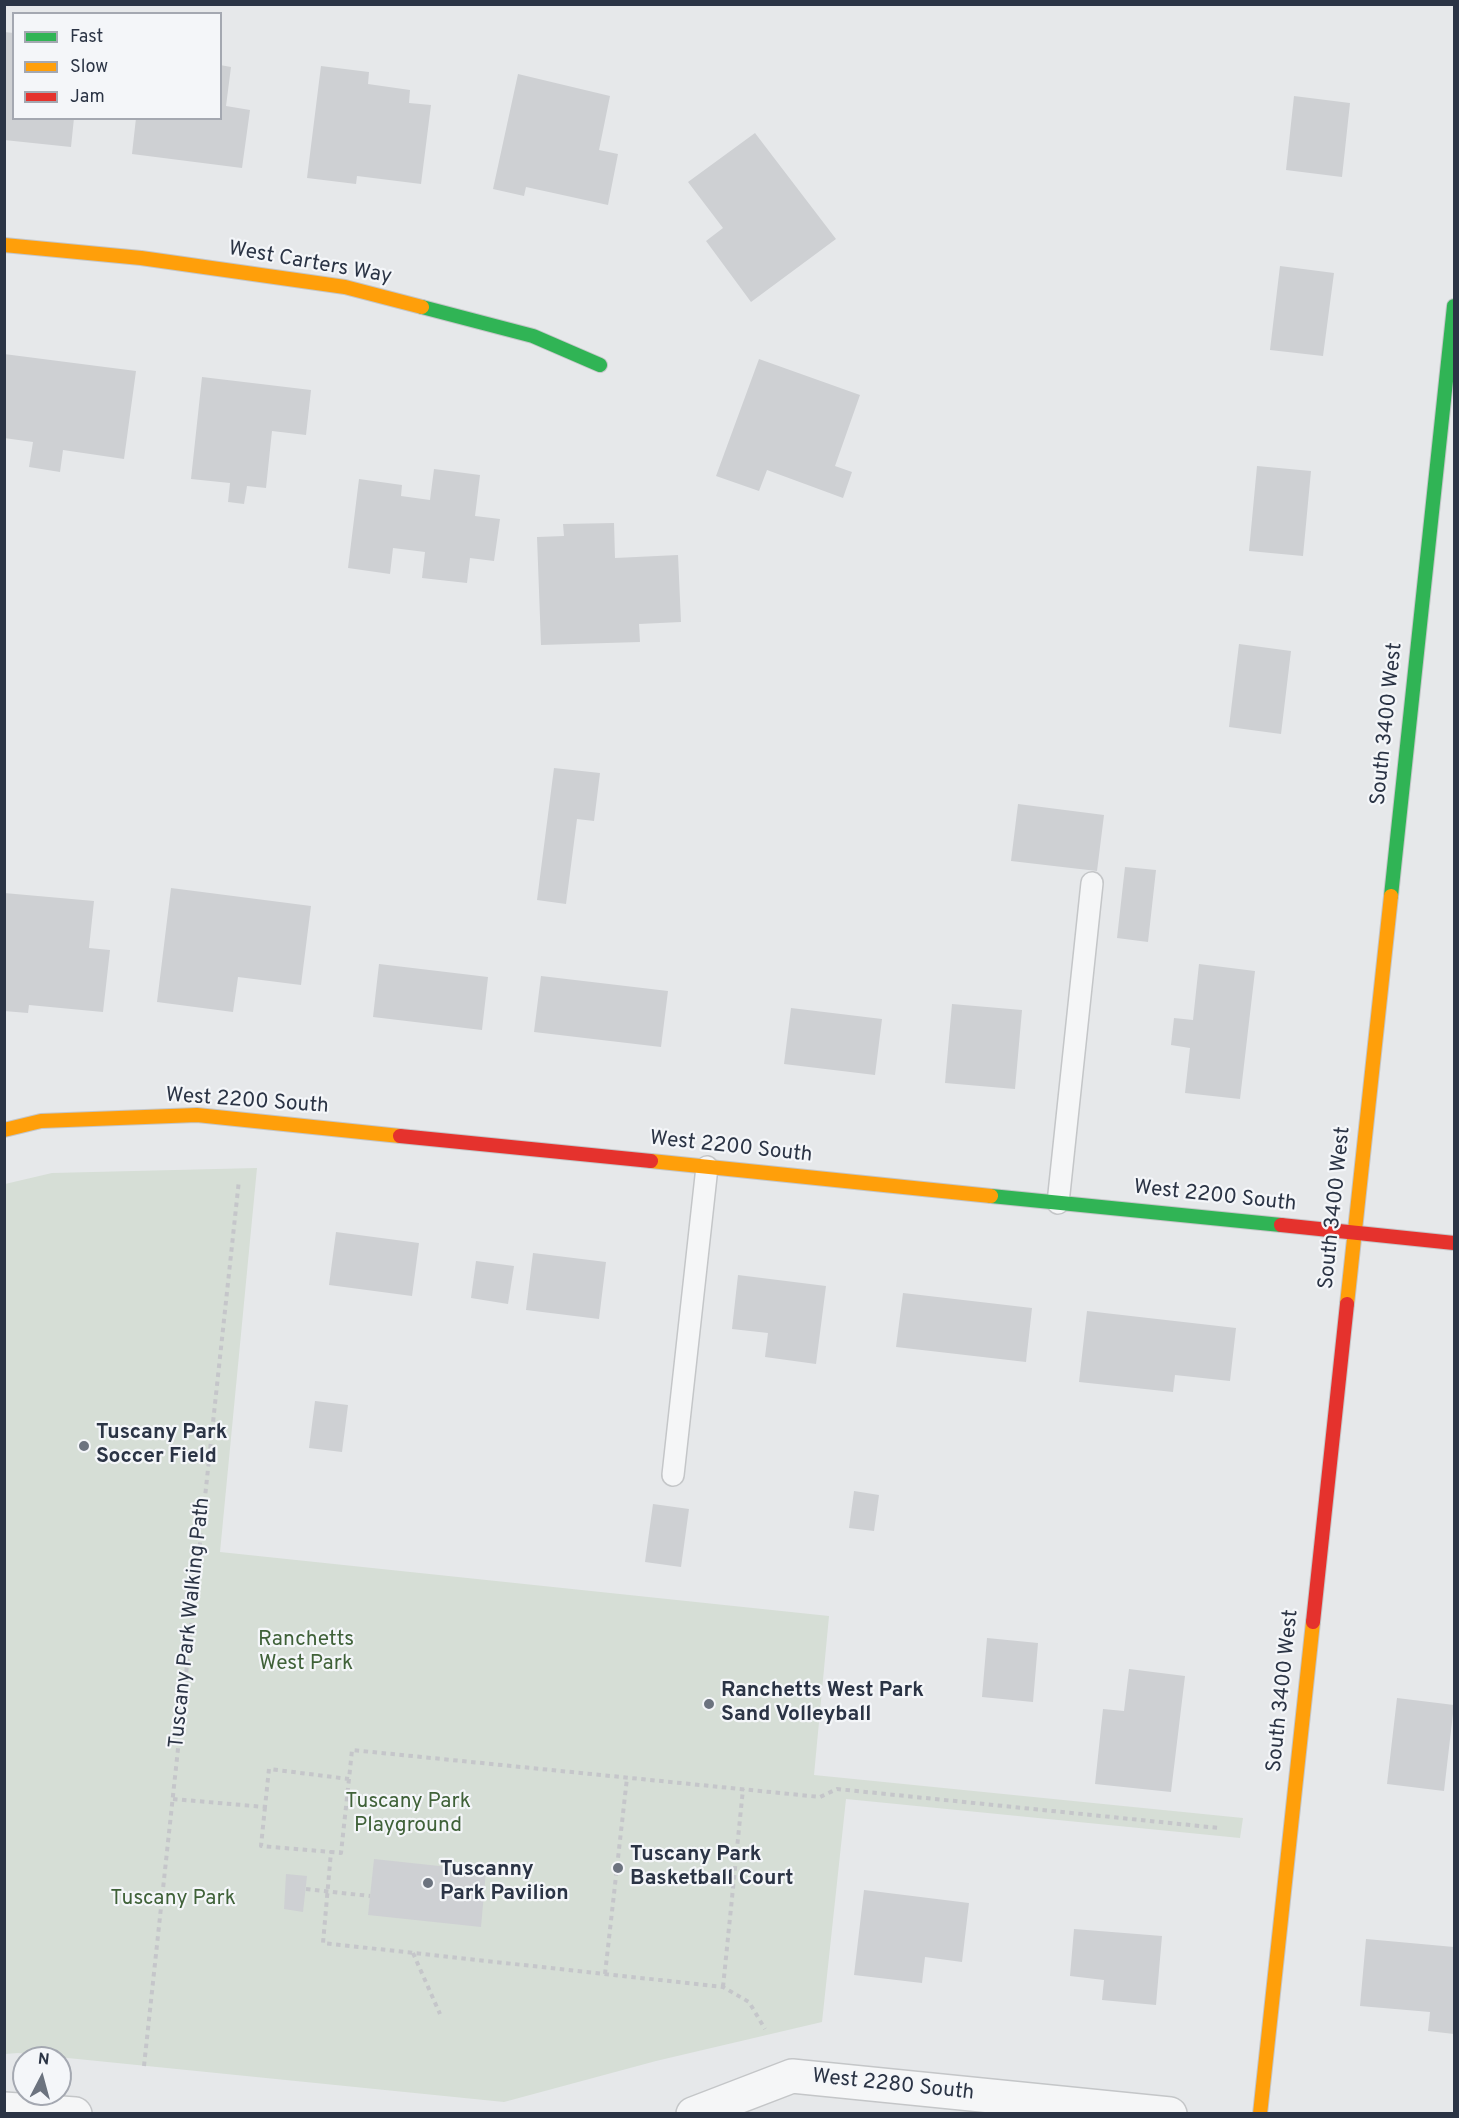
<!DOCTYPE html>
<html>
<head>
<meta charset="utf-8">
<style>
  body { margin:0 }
  #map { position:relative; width:1459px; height:2118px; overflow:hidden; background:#e6e8ea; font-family:Overpass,sans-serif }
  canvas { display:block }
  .frame { position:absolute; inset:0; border:6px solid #2b3445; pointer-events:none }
  .legend { position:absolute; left:12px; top:12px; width:210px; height:108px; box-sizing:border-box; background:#f4f6f9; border:2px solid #a4a8b1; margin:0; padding:8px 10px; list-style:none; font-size:18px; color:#2b3445 }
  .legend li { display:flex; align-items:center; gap:12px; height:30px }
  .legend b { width:30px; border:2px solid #a4a8b1 }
  .north { position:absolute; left:12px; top:2046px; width:60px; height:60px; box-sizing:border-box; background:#f4f6f9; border:2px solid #a4a8b1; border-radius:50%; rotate:6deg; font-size:16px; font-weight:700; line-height:24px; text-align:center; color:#2b3445 }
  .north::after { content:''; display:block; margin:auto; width:21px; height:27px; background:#6c737f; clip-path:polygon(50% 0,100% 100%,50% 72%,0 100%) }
</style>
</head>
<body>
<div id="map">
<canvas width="1459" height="2118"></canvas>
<div class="frame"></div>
<ul class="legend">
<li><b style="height:8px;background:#30b455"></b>Fast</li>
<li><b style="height:8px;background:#ff9f0a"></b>Slow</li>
<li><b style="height:8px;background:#e5322d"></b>Jam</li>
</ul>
<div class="north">N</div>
</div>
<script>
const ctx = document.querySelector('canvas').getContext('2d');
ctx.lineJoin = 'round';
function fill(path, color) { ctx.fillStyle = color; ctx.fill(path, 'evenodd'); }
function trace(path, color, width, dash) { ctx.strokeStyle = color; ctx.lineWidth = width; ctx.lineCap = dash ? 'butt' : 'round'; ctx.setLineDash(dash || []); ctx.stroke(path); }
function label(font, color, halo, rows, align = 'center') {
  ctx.font = font + ' Overpass,sans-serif'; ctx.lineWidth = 4.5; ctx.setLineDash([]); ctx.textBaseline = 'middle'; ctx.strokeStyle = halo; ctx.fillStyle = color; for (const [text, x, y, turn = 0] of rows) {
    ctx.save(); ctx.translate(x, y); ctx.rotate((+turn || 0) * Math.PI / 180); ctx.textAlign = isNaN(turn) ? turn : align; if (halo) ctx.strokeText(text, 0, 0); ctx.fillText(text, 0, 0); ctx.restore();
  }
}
const green = new Path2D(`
  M257 1168 220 1552 829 1616 814 1775 1243 1818 1240 1838 846 1799 822 2022 656 2061 504 2102 18 2053 5 2054V1184L52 1173Z`);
const building = new Path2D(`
  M4 32 14 33V118H74L71 147 4 140Z
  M220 65 231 67 226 106 250 110 242 168 132 154 136 118H220Z
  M321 66 369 72 368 84 410 90 409 103 431 105 421 184 357 176 356 184 307 178Z
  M518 74 610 96 599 150 618 154 608 205 526 187 524 196 493 189Z
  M1294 96 1350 103 1342 177 1286 170Z
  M755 133 836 239 751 302 706 241 723 228 688 182Z
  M1280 266 1334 273 1323 356 1270 350Z
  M4 354 136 371 124 459 63 450 60 472 29 467 33 442 4 438Z
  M759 359 860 395 835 466 852 472 843 498 767 470 759 491 716 476Z
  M202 377 311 390 306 435 272 431 266 488 247 486 244 504 228 502 230 483 191 479Z
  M1257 466 1311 471 1303 556 1249 551Z
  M434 469 480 475 475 516 500 519 494 561 470 558 467 583 422 578 425 552 393 548 390 574 348 568 359 479 402 485 401 496 430 500Z
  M614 523 615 558 678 555 681 622 639 624 640 642 541 645 537 537 564 536 563 524Z
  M1239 644 1291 651 1281 734 1229 727Z
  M554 768 600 773 594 821 577 819 566 904 537 900Z
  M1018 804 1104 815 1097 871 1011 861Z
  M1125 867 1156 870 1148 942 1117 938Z
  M171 888 311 906 301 985 238 977 233 1012 157 1002Z
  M4 893 94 901 89 948 110 950 103 1012 29 1005 28 1013 4 1011Z
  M379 964 488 977 482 1030 373 1017Z
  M1199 964 1255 971 1240 1099 1185 1093 1190 1048 1171 1045 1174 1018 1193 1020Z
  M541 976 668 991 661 1047 534 1032Z
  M952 1004 1022 1010 1015 1089 945 1083Z
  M791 1008 882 1019 875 1075 784 1064Z
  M336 1232 419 1243 412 1296 329 1285Z
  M533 1253 606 1262 599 1319 526 1310Z
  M476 1261 514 1266 508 1304 471 1298Z
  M738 1275 826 1286 816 1364 765 1357 768 1333 732 1329Z
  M903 1293 1032 1308 1026 1362 896 1347Z
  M1087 1311 1236 1328 1230 1381 1175 1375 1173 1392 1079 1382Z
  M315 1401 348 1405 342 1452 309 1448Z
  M854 1491 879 1495 874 1531 849 1528Z
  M653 1504 689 1509 681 1567 645 1562Z
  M987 1638 1038 1643 1033 1702 982 1697Z
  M1129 1669 1185 1676 1171 1792 1095 1784 1103 1709 1124 1711Z
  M1397 1698 1454 1705 1444 1791 1387 1784Z
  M374 1859 486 1871 481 1927 368 1915Z
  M286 1874 307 1876 303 1912 284 1909Z
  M864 1890 969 1903 962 1962 925 1957 922 1983 854 1975Z
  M1074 1929 1162 1936 1156 2005 1102 2000 1104 1980 1070 1976Z
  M1366 1939 1454 1947V2034L1428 2031 1430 2012 1360 2006Z`);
const path = new Path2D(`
  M349 1779 341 1853 331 1852 323 1943 723 1987 749 2002 765 2029
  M173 1799 265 1807 269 1769 349 1779 352 1750 820 1797 837 1789 1219 1828
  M265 1807 261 1846 331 1852
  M306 1889 370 1896
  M413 1953 440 2014
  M605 1974 627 1778
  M723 1987 743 1789
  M144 2066 239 1180`);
const lane = new Path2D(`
  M1058 1203 1092 883
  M673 1475 707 1167`);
const street = new Path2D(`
  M4 2109 75 2114
  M693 2114 792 2076 1170 2114`);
const fast = new Path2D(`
  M422 307 533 336 600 365
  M1391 896 1454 306
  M991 1196 1281 1225`);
const slow = new Path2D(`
  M4 245 141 258 345 287 422 307
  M4 1130 41 1121 197 1115 400 1136
  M651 1161 991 1196
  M1347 1304 1391 896
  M1260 2114 1313 1622`);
const jam = new Path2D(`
  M400 1136 651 1161
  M1281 1225 1454 1243
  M1313 1622 1347 1304`);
const markers = [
  [84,1446,6,"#6c737f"],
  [709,1704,6,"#6c737f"],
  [618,1868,6,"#6c737f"],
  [428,1883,6,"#6c737f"]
];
const streetNames = [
  ["West Carters Way",310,264,10],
  ["South 3400 West",1388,724,-84],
  ["West 2200 South",247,1102,4],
  ["West 2200 South",731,1148,6],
  ["West 2200 South",1215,1197,6],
  ["South 3400 West",1336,1208,-84],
  ["Tuscany Park Walking Path",191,1623,-84],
  ["South 3400 West",1284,1691,-84],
  ["West 2280 South",893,2086,6]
];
const poiNames = [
  ["Tuscany Park",96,1434],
  ["Soccer Field",96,1458],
  ["Ranchetts West Park",721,1692],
  ["Sand Volleyball",721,1716],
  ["Tuscany Park",630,1856],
  ["Basketball Court",630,1880],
  ["Tuscanny",440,1871],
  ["Park Pavilion",440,1895]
];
const parkNames = [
  ["Ranchetts",306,1641],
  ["West Park",306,1665],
  ["Tuscany Park",408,1803],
  ["Playground",408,1827],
  ["Tuscany Park",173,1900]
];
fill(green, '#d6ded6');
fill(building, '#ced0d3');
trace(lane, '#c4c6c8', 24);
trace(street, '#c4c6c8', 36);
trace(fast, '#c4c6c8', 16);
trace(slow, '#c4c6c8', 16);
trace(jam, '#c4c6c8', 16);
trace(path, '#c5c6ca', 4, [4.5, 4.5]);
trace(lane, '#f5f6f7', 21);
trace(street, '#f5f6f7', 33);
trace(fast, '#30b455', 14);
trace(slow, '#ff9f0a', 14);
trace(jam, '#e5322d', 14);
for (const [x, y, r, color] of markers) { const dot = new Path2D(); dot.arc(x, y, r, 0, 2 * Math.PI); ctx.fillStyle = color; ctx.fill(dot); trace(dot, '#f4f6f9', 2); }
label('21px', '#2b3445', '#f4f6f9', streetNames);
label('bold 21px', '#2b3445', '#f4f6f9', poiNames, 'left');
label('21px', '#3f6138', '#f4f6f9', parkNames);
</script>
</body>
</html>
